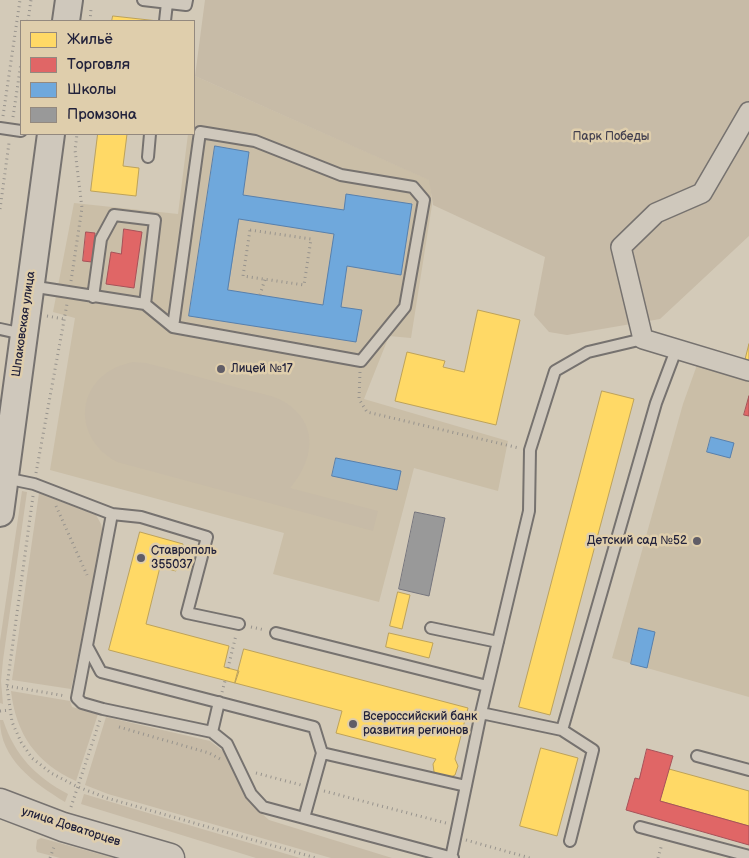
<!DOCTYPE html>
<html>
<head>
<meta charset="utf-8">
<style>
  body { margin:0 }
  #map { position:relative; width:749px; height:858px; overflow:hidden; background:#d3cab8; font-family:"Balsamiq Sans",sans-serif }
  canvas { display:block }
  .legend { position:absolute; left:20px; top:20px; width:175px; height:115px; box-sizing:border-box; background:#dfceac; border:1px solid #93897f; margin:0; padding:6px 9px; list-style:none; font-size:15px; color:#22223b }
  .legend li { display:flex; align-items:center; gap:10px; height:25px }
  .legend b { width:25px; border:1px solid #93897f }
</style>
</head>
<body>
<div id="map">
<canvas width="749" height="858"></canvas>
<ul class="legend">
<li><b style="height:14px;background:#ffd966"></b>Жильё</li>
<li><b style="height:14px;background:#e06666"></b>Торговля</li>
<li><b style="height:14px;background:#6fa8dc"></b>Школы</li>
<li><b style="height:14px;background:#999"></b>Промзона</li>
</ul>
</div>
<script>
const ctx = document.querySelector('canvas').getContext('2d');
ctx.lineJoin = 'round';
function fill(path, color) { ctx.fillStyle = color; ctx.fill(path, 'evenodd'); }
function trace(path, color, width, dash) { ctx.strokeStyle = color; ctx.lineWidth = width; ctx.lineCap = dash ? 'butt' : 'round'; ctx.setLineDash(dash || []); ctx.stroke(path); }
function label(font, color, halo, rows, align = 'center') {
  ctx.font = font + ' "Balsamiq Sans",sans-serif'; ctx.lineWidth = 5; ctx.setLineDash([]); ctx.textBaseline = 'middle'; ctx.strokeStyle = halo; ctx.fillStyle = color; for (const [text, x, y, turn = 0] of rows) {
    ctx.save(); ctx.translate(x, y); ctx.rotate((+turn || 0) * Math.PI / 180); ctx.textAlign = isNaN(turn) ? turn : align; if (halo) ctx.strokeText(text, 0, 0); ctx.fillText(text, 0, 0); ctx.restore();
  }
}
const built = new Path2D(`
  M195 76 430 180 432 205 411 338 389 336 364 399 508 441 498 491 414 468 379 602 273 574 284 533 50 470 75 318 53 312 74 203 178 214 188 134H194Z
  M697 365 749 379V697L612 658 683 404Z`);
const green = new Path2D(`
  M205 0H749V236L660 319 567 335 549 332 534 315 545 257 433 205 429 180 195 76Z
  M133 362 146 363C178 371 210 380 242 389 257 393 276 395 289 405 320 428 312 462 290 488L378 511 373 531 117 462C68 435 77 373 133 362Z
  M22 491 27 492 3 660 1 681 3 704 0 703V641Z
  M39 493 96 515 101 524 103 534 71 689 12 680Z
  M11 691 70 701 72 707 98 714 76 781C36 763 16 734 11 691Z
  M106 717 210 741 223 751 250 803 269 820 392 858H331L108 794 85 785Z
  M0 720H3C15 756 36 777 68 794L65 802C34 783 0 759 0 720Z
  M84 794 300 858H256L81 804Z
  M41 838 114 858H60L37 852 36 848 37 840Z`);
const homes = new Path2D(`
  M113 16 158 21H112Z
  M98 134H127L123 166 139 168 136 196 91 191Z
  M478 310 520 320 496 425 395 401 407 352 445 361 443 367 464 372Z
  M749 344V362L745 361Z
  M602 391 634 399 550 715 519 707Z
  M140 532 183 544 176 571 160 567 146 624 229 646 224 667 239 671 235 683 109 650Z
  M398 592 410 595 402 629 390 626Z
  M389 633 433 643 429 658 386 647Z
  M244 649 468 708 455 759 458 766 455 775 447 779 440 777 434 772 433 764 436 759 336 733 342 711 235 683Z
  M541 748 578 758 557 836 520 826Z
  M669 769 749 791V826L660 801Z`);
const shops = new Path2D(`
  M124 229 142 232 134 288 106 284 111 252 121 254Z
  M86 232 95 233 92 262 83 261Z
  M749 396V416L744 415Z
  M647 749 673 756 660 801 749 826V845L626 810 635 778 639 779Z`);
const schools = new Path2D(`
  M215 146 249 152 243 195 344 210 346 194 412 204 401 275 347 266 341 307 362 310 356 342 189 316ZM239 219 334 234 323 305 228 290Z
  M711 437 734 443 730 458 707 452Z
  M336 458 401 471 397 490 332 476Z
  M639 628 655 632 647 668 631 664Z`);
const industry = new Path2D(`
  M415 512 445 518 429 596 399 589Z`);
const path = new Path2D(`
  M28 21 31 0
  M90 21 91 9
  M3 116 20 0
  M13 117 21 63
  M0 209 9 143
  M250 230 311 239 304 285 243 276Z
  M71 281 82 208 75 150 77 134
  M260 295 265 279
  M47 316 64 319
  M360 372 359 399 367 412 519 448
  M36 473 67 304
  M33 496 7 686 12 722 21 742 32 758 51 773 78 787 107 798 316 858
  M56 506 87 575
  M251 627 265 630
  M228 668 236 635
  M7 686 66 696
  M222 692 225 681
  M0 711 10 710
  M119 727 209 753 220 759
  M256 773 301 785
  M324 791 446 823
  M71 807 100 720
  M466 840 530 858
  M50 858 54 847
  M658 858 662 844`);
const lane = new Path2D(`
  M143 0 186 5 187 0
  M165 21 167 3
  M0 128 21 131
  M148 157 150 134
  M30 286 145 304 155 220 114 215 101 239 93 297
  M145 304 173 327 361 361 405 307 424 200 413 187 341 175 255 141 200 132 173 327
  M0 329 23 334
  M5 478 34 484 112 514 141 517 207 537 187 613 239 624
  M112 514 77 698 82 703 103 709 212 732 227 744 251 794 263 807 453 858
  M431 628 498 642
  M276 633 487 686
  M87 646 101 672 314 727 322 753 466 786
  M481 713 562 730 656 403 676 350
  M562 730 593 750 570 841
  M212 732 219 702
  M697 756 749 770
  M304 818 322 753
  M640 827 749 856
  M451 858 481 713 529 511 530 450 555 371 588 352 643 339`);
const street = new Path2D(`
  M749 112 702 193 656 213 621 247 643 339 749 371`);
const secondary = new Path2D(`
  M66 21 69 0
  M0 513 51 134`);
const primary = new Path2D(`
  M0 803 63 827 170 858`);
const markers = [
  [221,369,5,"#605d67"],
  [697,541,5,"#605d67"],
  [141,558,5,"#605d67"],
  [353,724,5,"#605d67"]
];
const parkNames = [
  ["Парк Победы",611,137]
];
const streetNames = [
  ["Шпаковская улица",24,324,-82],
  ["улица Доваторцев",71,827,18]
];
const poiNames = [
  ["Лицей №17",231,369],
  ["Детский сад №52",687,541,"right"],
  ["Ставрополь",151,551],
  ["355037",151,565],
  ["Всероссийский банк",363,717],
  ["развития регионов",363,731]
];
fill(built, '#cabea7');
fill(green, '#c7bba7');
fill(homes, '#ffd966');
trace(homes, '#bda259', 1);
fill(shops, '#e06666');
trace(shops, '#a75259', 1);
fill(schools, '#6fa8dc');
trace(schools, '#5880ac', 1);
fill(industry, '#999');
trace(industry, '#75757d', 1);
trace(lane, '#76726f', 14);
trace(street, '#76726f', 22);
trace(secondary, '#76726f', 30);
trace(primary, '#76726f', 31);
trace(path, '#97938d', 3, [1, 4]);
trace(lane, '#cfc8bc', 10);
trace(street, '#cfc8bc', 19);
trace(secondary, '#cfc8bc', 26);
trace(primary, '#cfc8bc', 28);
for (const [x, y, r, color] of markers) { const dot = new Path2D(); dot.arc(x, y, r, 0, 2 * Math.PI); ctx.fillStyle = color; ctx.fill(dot); trace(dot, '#dfceac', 2); }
label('12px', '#423f4e', '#dfceac', parkNames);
label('12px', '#22223b', '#dfceac', streetNames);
label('12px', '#22223b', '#dfceac', poiNames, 'left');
</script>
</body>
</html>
